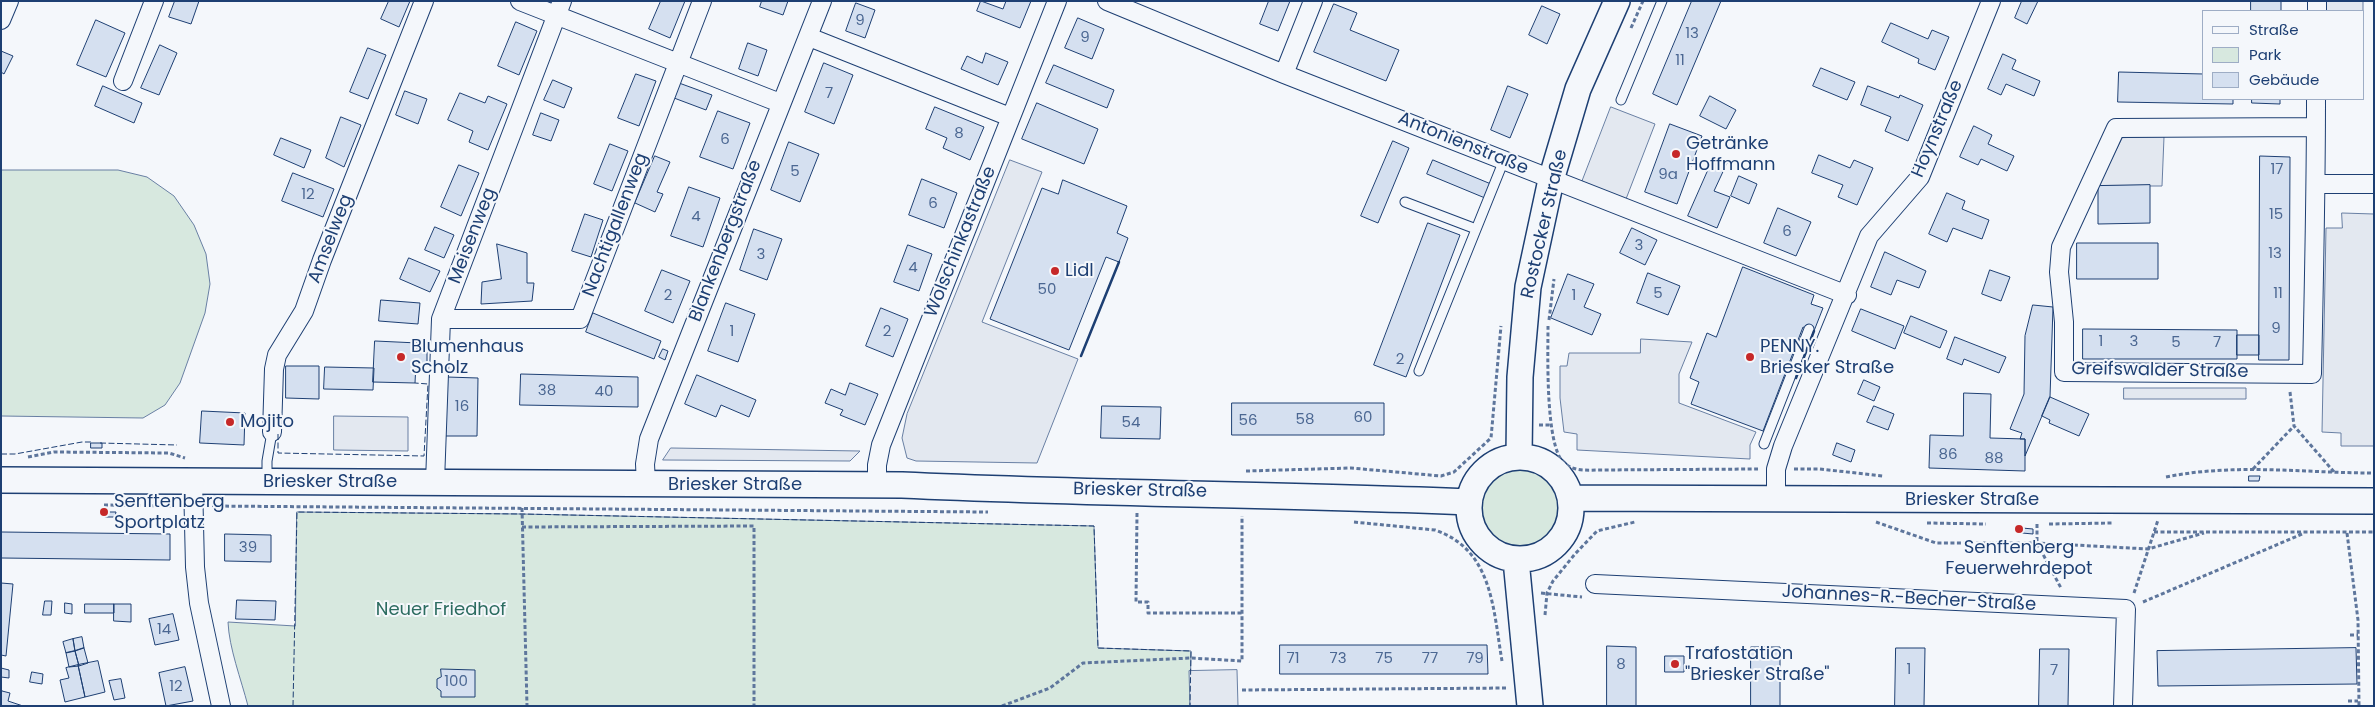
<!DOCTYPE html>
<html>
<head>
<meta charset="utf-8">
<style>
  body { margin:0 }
  #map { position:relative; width:2375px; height:707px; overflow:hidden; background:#f4f7fb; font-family:Poppins,sans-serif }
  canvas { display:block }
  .frame { position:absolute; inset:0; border:2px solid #1d3f73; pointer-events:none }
  .legend { position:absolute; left:2202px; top:10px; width:162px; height:90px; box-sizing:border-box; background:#f4f7fb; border:1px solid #9eadc5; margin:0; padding:6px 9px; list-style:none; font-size:15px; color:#1d3f73 }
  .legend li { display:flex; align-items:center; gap:10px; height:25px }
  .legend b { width:25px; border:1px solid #9eadc5 }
</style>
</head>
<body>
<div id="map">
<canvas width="2375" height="707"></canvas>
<div class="frame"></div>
<ul class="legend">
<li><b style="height:6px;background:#f4f7fb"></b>Straße</li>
<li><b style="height:14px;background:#d7e8df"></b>Park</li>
<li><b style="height:14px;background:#d5e0f0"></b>Gebäude</li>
</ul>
</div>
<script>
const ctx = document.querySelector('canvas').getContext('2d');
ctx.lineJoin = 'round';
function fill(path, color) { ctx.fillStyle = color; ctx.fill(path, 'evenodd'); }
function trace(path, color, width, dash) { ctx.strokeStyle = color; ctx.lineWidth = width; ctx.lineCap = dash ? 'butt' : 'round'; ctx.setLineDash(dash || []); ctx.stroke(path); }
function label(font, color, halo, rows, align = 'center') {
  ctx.font = font + ' Poppins,sans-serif'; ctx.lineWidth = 4; ctx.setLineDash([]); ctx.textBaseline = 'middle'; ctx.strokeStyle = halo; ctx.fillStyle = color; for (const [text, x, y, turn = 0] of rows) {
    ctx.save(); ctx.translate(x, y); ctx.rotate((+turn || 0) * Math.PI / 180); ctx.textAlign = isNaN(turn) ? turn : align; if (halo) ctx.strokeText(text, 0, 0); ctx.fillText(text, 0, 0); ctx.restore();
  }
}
const green = new Path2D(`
  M1 170H118L147 177 174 196 194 225 206 254 210 284 205 313 180 383 165 405 143 418 1 416Z
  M1479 508a41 41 0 1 1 82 0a41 41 0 1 1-82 0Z
  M297 512 522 514 1094 526 1098 648 1191 651 1190 706H248C241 679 229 648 228 622L295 626Z`);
const parking = new Path2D(`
  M2325 1H2363V11H2325Z
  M1611 107 1655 124 1626 199 1582 182Z
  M2164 137 2162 186H2098L2122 138Z
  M1010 160 1042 172 982 322 1078 359 1037 463 916 461 907 458 902 438 907 414Z
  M2342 213 2374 214V446H2341V433L2322 432 2326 228H2342Z
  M1641 339 1692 342 1679 374V403L1756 432 1750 445V459L1577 450V434L1564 432 1560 398V366H1567L1569 353H1640Z
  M2124 388H2246V399H2124Z
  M334 416 408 417V451L334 450Z
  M671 448 860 451 850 461 663 460Z
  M1237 670 1238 706H1190L1189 671Z`);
const building = new Path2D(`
  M175 1H199L191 24 169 17Z
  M389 1H410L399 27 381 19Z
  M661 1H685L670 38 649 29Z
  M762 1H788L783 15 760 7Z
  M981 1 1003 9 1006 1H1031L1020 28 977 11Z
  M1269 1H1290L1278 31 1260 24Z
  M1692 1H1721L1677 105 1653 94Z
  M2022 1H2038L2027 24 2015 18Z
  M2251 1H2281V11H2251Z
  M856 3 875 10 865 38 846 31Z
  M1334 4 1357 13 1350 30 1399 50 1386 81 1314 52Z
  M1542 6 1560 14 1547 44 1529 35Z
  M1078 18 1104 29 1092 59 1065 48Z
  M96 20 125 33 106 77 77 65Z
  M516 22 537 31 519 75 498 66Z
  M1891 23 1928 39 1932 30 1949 37 1935 70 1918 63 1919 59 1882 42Z
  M748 43 767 50 758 76 739 69Z
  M160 45 177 53 159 95 141 88Z
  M368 48 386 55 368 99 350 92Z
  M1 51 13 56 4 74 1 72Z
  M986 53 1008 62 998 85 961 69 967 56 982 63Z
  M2003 54 2016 60 2012 69 2040 81 2034 96 2006 84 2001 95 1988 89Z
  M824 63 853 75 834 124 805 112Z
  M1054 65 1114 90 1107 108 1046 83Z
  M1821 68 1855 82 1847 100 1813 86Z
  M2119 72 2204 74V99H2233V104L2118 102Z
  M636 74 656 81 639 126 618 118Z
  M553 80 572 88 564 108 544 100Z
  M679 83 712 95 706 110 674 98Z
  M103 86 142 103 134 123 95 106Z
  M1508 86 1528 94 1510 138 1491 130Z
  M1868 86 1899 98 1900 95 1923 105 1908 141 1885 131 1891 117 1861 105Z
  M405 91 427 99 418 124 396 115Z
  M460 93 485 103 488 96 507 104 488 150 469 142 473 131 448 120Z
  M1710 96 1736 110 1726 129 1700 116Z
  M2252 99H2280V104L2252 103Z
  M1037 103 1098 129 1084 164 1022 139Z
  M935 107 984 127 970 160 943 148 947 138 926 129Z
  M718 111 750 123 733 169 700 157Z
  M541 113 559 120 551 141 533 135Z
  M341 117 361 125 344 167 326 158Z
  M1670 124 1702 136 1677 204 1645 192Z
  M1974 126 1992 135 1988 144 2014 156 2007 171 1981 159 1978 165 1960 157Z
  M281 138 311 150 304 168 274 155Z
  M1393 141 1409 148 1378 223 1361 216Z
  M789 142 819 154 800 202 771 190Z
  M610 144 628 151 612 191 594 184Z
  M1819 155 1850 168 1854 160 1873 168 1857 205 1838 197 1843 185 1812 173Z
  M655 156 670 162 657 192 663 194 655 212 635 203Z
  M2260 156 2290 157 2289 360H2259Z
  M1714 157 1727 163 1714 191 1730 197 1717 228 1688 216Z
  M1433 160 1491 184 1485 198 1427 174Z
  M459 165 479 173 461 216 441 207Z
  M293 173 334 189 323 217 282 201Z
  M1739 176 1757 184 1749 204 1731 196Z
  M922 179 957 193 944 228 909 215Z
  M1063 180 1127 206 1117 233 1128 238 1119 262 1106 257 1069 350 990 319 1042 188 1058 194Z
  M2150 185V223L2098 224V186Z
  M689 187 720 198 703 247 671 236Z
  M1947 193 1965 201 1962 209 1989 220 1982 239 1953 228 1947 242 1929 234Z
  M1778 208 1811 222 1796 256 1764 243Z
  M585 214 603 220 591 257 572 251Z
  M1428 223 1460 235 1406 377 1374 365Z
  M435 227 454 235 444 258 425 250Z
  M1632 228 1657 240 1645 265 1620 253Z
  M754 229 782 239 767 280 740 270Z
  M2077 243H2158V279H2077Z
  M497 244 527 253V283H534L532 301 481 304 482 282 501 279Z
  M908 245 932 254 919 291 894 282Z
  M1885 252 1926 271 1919 288 1897 280 1891 295 1871 287Z
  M409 258 440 271 430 292 400 279Z
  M1743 267 1814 295 1811 304 1823 308 1814 331 1803 327 1763 431 1691 404 1699 382 1690 378 1707 333 1716 337Z
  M662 270 690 281 673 323 645 311Z
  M1990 270 2010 277 2001 301 1982 294Z
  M1648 273 1680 286 1668 315 1637 303Z
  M1568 274 1594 284 1584 307 1601 314 1592 335 1551 318Z
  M381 300 420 303 418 324 379 321Z
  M726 303 755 314 738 362 708 351Z
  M2033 305 2053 307 2050 397 2025 456V439H2020L2022 433 2010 429 2024 394 2025 336Z
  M881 308 908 319 893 357 866 346Z
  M1861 309 1904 326 1895 349 1852 331Z
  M593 313 661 341 654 359 586 332Z
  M1911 316 1947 331 1940 348 1904 333Z
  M2083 329 2237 330V359H2083Z
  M2237 335H2259V355H2237Z
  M1955 337 2006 357 1999 373 1964 359 1962 365 1947 359Z
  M375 341 418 343 417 350H427V364L416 363 415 383 373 382Z
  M663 349 668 351 665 360 659 357Z
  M286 366H319V399L286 398Z
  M325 367 374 368 373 390 324 389Z
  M521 374 638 377V407L520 405Z
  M697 375 756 400 749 417 721 405 716 417 685 404Z
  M447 377 478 378 477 436H445Z
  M1864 380 1880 387 1874 401 1858 394Z
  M850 383 878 394 865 425 840 415 843 410 825 403 831 389 845 395Z
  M1964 393 1991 394 1990 438 2025 439V471L1929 468 1930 435 1963 436Z
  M2050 397 2089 414 2079 436 2049 423 2050 420 2042 416Z
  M1232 403H1384V435H1232Z
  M1102 406 1161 407 1160 439 1101 438Z
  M1874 406 1894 414 1888 430 1867 422Z
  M202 411 245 413 244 445 200 443Z
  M91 443H102V448H91Z
  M1837 443 1855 450 1851 462 1833 455Z
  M2249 476H2260L2259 481H2249Z
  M105 512H116L115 517H105Z
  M2022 528 2033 529V534L2022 533Z
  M1 532 170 534V560L1 558Z
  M225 534 271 535V562L225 561Z
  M1 583 13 584 6 656 1 655Z
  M237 600 276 601 275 620 236 619Z
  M45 601H52L51 615H43Z
  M65 603 72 604V614L65 613Z
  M85 604H114V613H85Z
  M114 604H131V622L114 621Z
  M173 614 179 640 155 645 149 619Z
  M82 637 84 648 75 651 73 639Z
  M73 639 75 651 66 653 63 642Z
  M1280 645H1487L1488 674H1280Z
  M1607 646 1636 647V706H1607Z
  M1751 647H1780V706H1751Z
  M84 648 88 663 79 666 75 651Z
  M1896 648H1925L1924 706H1895Z
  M2356 648 2357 684 2158 686 2157 651Z
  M2040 649H2069L2068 706H2039Z
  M75 651 79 666 69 667 66 653Z
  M1665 656H1684V672H1665Z
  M98 661 105 692 85 697 78 665Z
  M78 665 85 697 65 702 60 680 69 678 66 668Z
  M185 667 193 701 166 706 159 673Z
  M1 668 9 670V678L1 677Z
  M441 669 475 670V697H441V691L437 688V679L441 677Z
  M32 672 43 674 42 684 30 682Z
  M121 679 125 698 114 700 109 681Z
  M1 689 2 691 10 693 8 701 23 706H1Z`);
const path = new Path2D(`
  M1631 28 1643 1
  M1549 320 1554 279
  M1548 326C1548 353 1545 446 1564 463 1575 472 1588 470 1601 470L1758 469
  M2290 392 2294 426 2335 473
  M1539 425H1551
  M28 457 54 452 169 453 185 458
  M1794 469H1820L1883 476
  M2253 469 2294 426
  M1246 471 1351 468 1441 476 1454 472 1491 438 1501 326
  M2166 477C2235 463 2304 473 2374 473
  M104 505 176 506
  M212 506 988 512
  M522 508 527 706
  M1137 513 1136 602H1148V613H1242
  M1354 522 1435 530C1493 550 1493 609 1502 661
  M1876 522 1936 543H2037L2148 549 2204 533
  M1927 523 1986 524
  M2037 524V543L2061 588
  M2049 524 2113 523
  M522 527 754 526V706
  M2154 532H2374
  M2347 533 2358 620 2359 706
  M1541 593 1582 597
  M2134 593 2158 520
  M2143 602 2302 534
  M1545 615 1547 593 1553 581 1575 554 1597 531 1635 522
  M2350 635H2358
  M1242 690 1506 688
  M2348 701H2358
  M1002 706 1050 688 1083 663 1191 658 1242 661V516`);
const lane = new Path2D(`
  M1621 100 1662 1
  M1405 202 1476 229
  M1419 371 1504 160
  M1764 444 1809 329
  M267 479V461L272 432`);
const street = new Path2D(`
  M520 1 780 103
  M1107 1 1284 74 1847 295
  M2317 11V1
  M1 20 9 1
  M809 37 1010 117
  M1284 74 1313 1
  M123 81 154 1
  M2316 127 2116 128 2061 247 2059 272 2064 322V372L2312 374C2314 282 2316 190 2316 99
  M2316 184H2374
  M441 319H580L702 1
  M272 432 274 369 277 355 304 311 322 260 424 1
  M193 481 195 567 199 603 221 706
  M435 482 441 319 562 1
  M646 484 645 464 649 439 822 1
  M877 485V465L881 445 1057 1
  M1776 497V469L1783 446 1869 236 1920 177 1991 1
  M1595 584 2126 609 2123 706`);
const secondary = new Path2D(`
  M1519 456 1520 377 1528 287 1551 180 1578 89 1617 1
  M1469 508a51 51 0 1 1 102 0a51 51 0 1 1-102 0Z
  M1 480 902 485C1091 494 1280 494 1469 502
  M1571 498 2374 501
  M1516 560 1530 706`);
const fence = new Path2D(`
  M278 434V453L424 456 428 384 415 383
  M100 443 177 445
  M1 454H15L82 442H93
  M293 706 297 512 522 514 1094 526 1098 648 1191 651 1190 706`);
const wall = new Path2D(`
  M1081 356 1119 262
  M1796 378 1814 331`);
const markers = [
  [1676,154,5,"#c62828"],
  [1055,271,5,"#c62828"],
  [401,357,5,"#c62828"],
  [1750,357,5,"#c62828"],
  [230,422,5,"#c62828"],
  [104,512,5,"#c62828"],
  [2019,529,5,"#c62828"],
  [1675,664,5,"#c62828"]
];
const numberNames = [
  ["9",860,21],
  ["13",1692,34],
  ["9",1085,38],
  ["11",1680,61],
  ["7",829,94],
  ["8",959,134],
  ["6",725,140],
  ["17",2277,170],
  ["5",795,172],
  ["9a",1668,175],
  ["12",308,195],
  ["6",933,204],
  ["15",2276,215],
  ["4",696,217],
  ["6",1787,232],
  ["3",1639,246],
  ["13",2275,254],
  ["3",761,255],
  ["4",913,268],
  ["50",1047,290],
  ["5",1658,294],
  ["11",2278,294],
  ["2",668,296],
  ["1",1574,296],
  ["9",2276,329],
  ["1",732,332],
  ["2",887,332],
  ["1",2101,342],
  ["3",2134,342],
  ["5",2176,343],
  ["7",2217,343],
  ["2",1400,360],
  ["38",547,391],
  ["40",604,392],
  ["16",462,407],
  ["60",1363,418],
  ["58",1305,420],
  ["56",1248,421],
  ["54",1131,423],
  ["86",1948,455],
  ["88",1994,459],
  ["39",248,548],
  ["14",164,630],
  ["71",1293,659],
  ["73",1338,659],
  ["75",1384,659],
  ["77",1430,659],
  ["79",1475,659],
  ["8",1621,665],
  ["1",1909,670],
  ["7",2054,671],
  ["100",456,682],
  ["12",176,687]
];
const streetNames = [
  ["Hoynstraße",1938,129,-67],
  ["Antonienstraße",1463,144,22],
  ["Rostocker Straße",1545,224,-77],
  ["Nachtigallenweg",616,225,-69],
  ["Meisenweg",473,236,-69],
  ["Amselweg",331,239,-69],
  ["Blankenbergstraße",726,241,-69],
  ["Wolschinkastraße",961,242,-68],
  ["Greifswalder Straße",2160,371,1],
  ["Briesker Straße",330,482],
  ["Briesker Straße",735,485],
  ["Briesker Straße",1140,491,1],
  ["Briesker Straße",1972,500],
  ["Johannes-R.-Becher-Straße",1909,599,3]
];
const poiNames = [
  ["Getränke",1686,144],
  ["Hoffmann",1686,165],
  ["Lidl",1065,271],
  ["Blumenhaus",411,347],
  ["Scholz",411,368],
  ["PENNY.",1760,347],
  ["Briesker Straße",1760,368],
  ["Mojito",240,422],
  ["Senftenberg",114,502],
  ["Sportplatz",114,523],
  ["Senftenberg",2019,548,"center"],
  ["Feuerwehrdepot",2019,569,"center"],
  ["Trafostation",1685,654],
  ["\"Briesker Straße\"",1685,675]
];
const parkNames = [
  ["Neuer Friedhof",441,610]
];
fill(green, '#d7e8df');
trace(green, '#687fa3', 1);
fill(parking, '#e3e8f0');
trace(parking, '#687fa3', 1);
fill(building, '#d5e0f0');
trace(building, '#1d3f73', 1);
trace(lane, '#1d3f73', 11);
trace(street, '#1d3f73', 20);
trace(secondary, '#1d3f73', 28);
trace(path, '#5e769c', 3, [4, 2.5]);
trace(lane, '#f4f7fb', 9);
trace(street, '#f4f7fb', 18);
trace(secondary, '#f4f7fb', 25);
trace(fence, '#1d3f73', 1, [6, 2.5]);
trace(wall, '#1d3f73', 2.5);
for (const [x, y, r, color] of markers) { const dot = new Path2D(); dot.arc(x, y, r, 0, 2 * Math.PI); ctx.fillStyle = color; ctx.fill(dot); trace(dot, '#f4f7fb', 2); }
label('15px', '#4b6792', null, numberNames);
label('18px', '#1d3f73', '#f4f7fb', streetNames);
label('18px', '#1d3f73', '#f4f7fb', poiNames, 'left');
label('18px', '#2c6c60', '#f4f7fb', parkNames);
</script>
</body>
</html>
